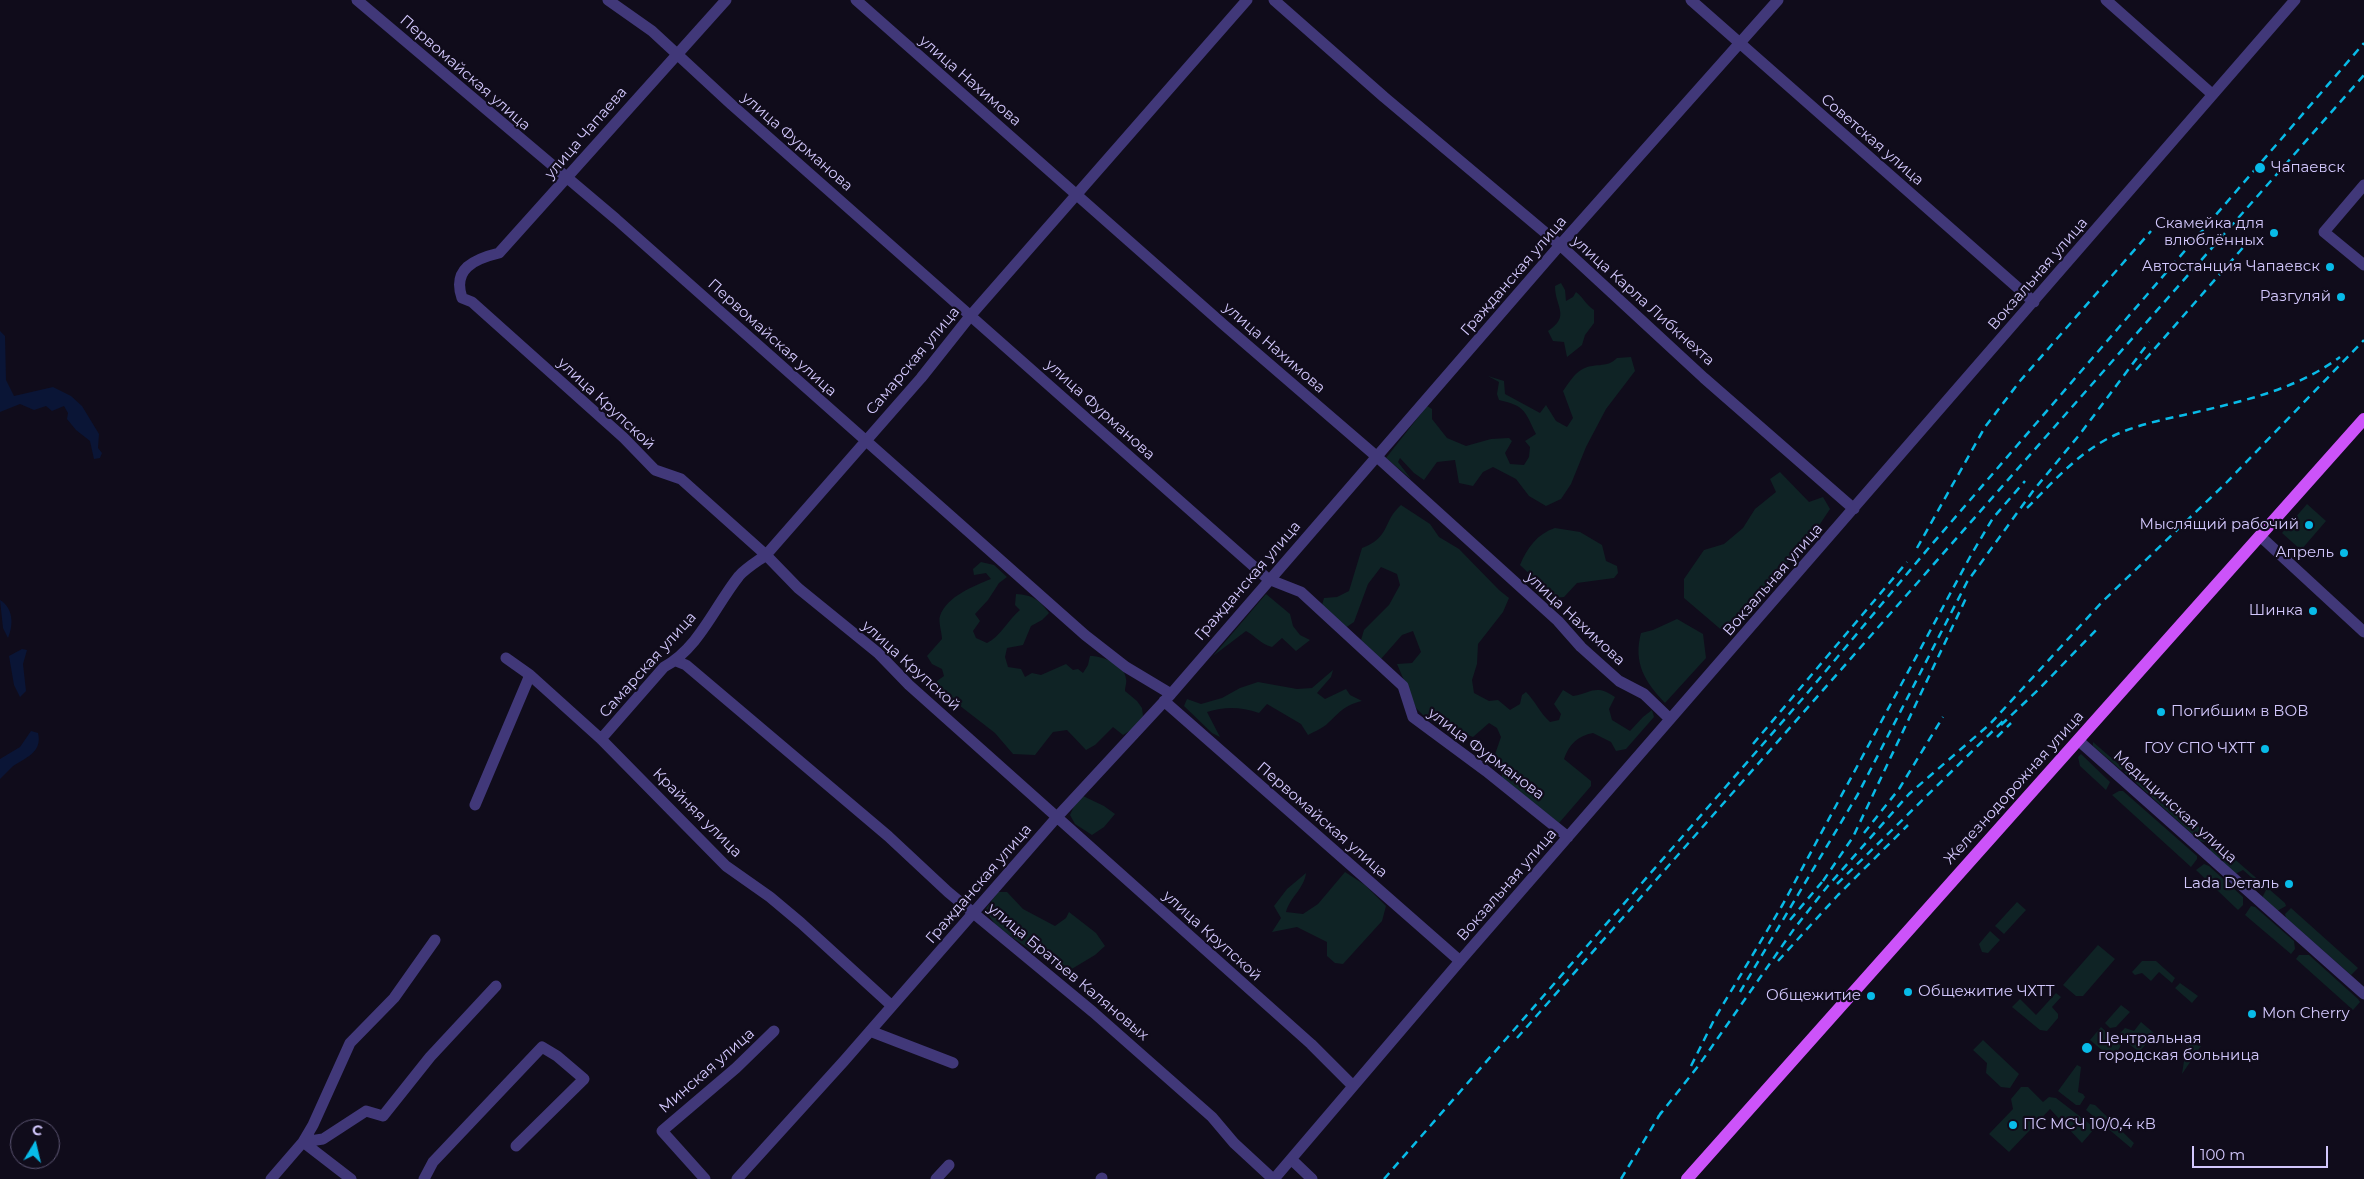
<!DOCTYPE html>
<html>
<head>
<meta charset="utf-8">
<style>
  body { margin:0 }
  #map { position:relative; width:2364px; height:1179px; overflow:hidden; background:#100c1b; font-family:Montserrat,sans-serif }
  canvas { display:block }
  .north { position:absolute; left:10px; top:1119px; width:50px; height:50px; box-sizing:border-box; background:#100c1b; border:1px solid #5e5775; border-radius:50%; rotate:9deg; font-size:14px; font-weight:700; line-height:20px; text-align:center; color:#d3c8fd }
  .north::after { content:''; display:block; margin:auto; width:18px; height:22px; background:#08bbe8; clip-path:polygon(50% 0,100% 100%,50% 72%,0 100%) }
  .scale { position:absolute; left:2192px; top:1146px; width:136px; height:22px; box-sizing:border-box; border:2px solid #d3c8fd; border-top:0; padding-left:6px; font-size:15px; line-height:18px; white-space:nowrap; color:#d3c8fd; -webkit-text-stroke:4px #100c1b; paint-order:stroke }
</style>
</head>
<body>
<div id="map">
<canvas width="2364" height="1179"></canvas>
<div class="north">С</div>
<div class="scale">100 m</div>
</div>
<script>
const ctx = document.querySelector('canvas').getContext('2d');
ctx.lineJoin = 'round';
function fill(path, color) { ctx.fillStyle = color; ctx.fill(path, 'evenodd'); }
function trace(path, color, width, dash) { ctx.strokeStyle = color; ctx.lineWidth = width; ctx.lineCap = dash ? 'butt' : 'round'; ctx.setLineDash(dash || []); ctx.stroke(path); }
function label(font, color, halo, rows, align = 'center') {
  ctx.font = font + ' Montserrat,sans-serif'; ctx.lineWidth = 4.5; ctx.setLineDash([]); ctx.textBaseline = 'middle'; ctx.strokeStyle = halo; ctx.fillStyle = color; for (const [text, x, y, turn = 0] of rows) {
    ctx.save(); ctx.translate(x, y); ctx.rotate((+turn || 0) * Math.PI / 180); ctx.textAlign = isNaN(turn) ? turn : align; if (halo) ctx.strokeText(text, 0, 0); ctx.fillText(text, 0, 0); ctx.restore();
  }
}
const green = new Path2D(`
  M1561 283 1565 290 1566 301 1573 297 1576 292C1584 298 1585 304 1594 310V323L1585 335 1582 345 1567 357 1564 342 1553 341 1548 331C1571 316 1555 307 1555 286Z
  M1631 357 1635 371 1606 409 1586 447 1571 484 1561 499 1546 506 1529 496 1516 479 1493 467 1483 472 1473 486 1459 483 1455 460 1437 462 1424 480 1414 473 1400 458 1398 462 1411 479 1386 458 1427 406 1432 409V419L1447 438 1466 446 1491 439 1509 438 1512 441 1505 453 1510 464 1524 465 1529 457 1530 447 1525 441 1536 434C1525 412 1526 406 1499 400L1497 394 1499 382 1488 376 1504 381 1505 394 1540 413 1546 405 1556 421 1567 427 1573 418 1563 391C1568 384 1574 374 1581 370 1593 362 1607 369 1617 358Z
  M1780 472 1809 502 1823 497 1830 509 1816 530 1725 633 1684 598V579L1704 550 1724 544 1743 528 1755 509 1776 492 1770 479Z
  M2307 504 2326 521 2301 550 2282 533Z
  M1401 505 1430 524 1439 537 1459 549 1499 590 1509 598 1503 612 1478 644 1477 664 1472 680 1474 693 1489 701 1498 700 1510 710 1520 704 1522 695 1526 692C1536 702 1540 713 1550 722L1559 720 1561 714 1554 704 1563 690 1573 696C1593 692 1596 684 1615 697L1609 709 1612 720 1630 731 1643 717 1652 710 1654 717 1626 749 1616 751 1611 742 1593 733C1578 736 1569 744 1564 759L1591 781V786L1559 823 1502 779V772L1492 763 1501 737 1497 728 1489 723 1473 737 1428 720 1416 708 1397 664 1412 663 1421 652 1413 631 1402 635 1380 660 1361 640 1364 630 1389 605 1400 585 1397 574 1381 567 1368 584 1354 622 1345 628 1322 605 1324 598 1337 597 1349 591 1362 548C1391 537 1382 522 1401 505Z
  M1555 528 1580 532 1602 545 1606 561 1617 566 1618 573 1614 578 1577 583 1564 597 1555 598 1520 565C1527 548 1537 534 1555 528Z
  M981 562 994 565 1007 577 999 583 988 600 975 614 980 621 973 631 976 638 987 643C1000 637 1008 620 1020 610L1015 605 1016 594C1032 595 1039 599 1049 613L1042 620 1031 626 1023 645 1007 648 1005 657 1008 667 1021 669 1025 677 1032 673 1041 675 1066 664 1073 670 1078 669 1083 673 1088 665 1090 656C1102 656 1125 664 1126 679 1127 682 1125 687 1125 691L1137 701 1142 708 1143 716 1134 728 1123 735 1113 727 1095 745 1086 750 1067 730 1053 732 1035 755 1013 754 995 733 937 688V681L944 676 942 669 932 664 927 656 942 639C942 633 938 621 940 616 947 596 974 586 991 579L986 573 974 575 973 569Z
  M1266 594 1290 614 1293 626 1300 635 1310 640 1296 651 1282 638 1272 647C1259 643 1257 637 1246 631L1213 656Z
  M1677 619 1703 634 1706 658 1665 703C1645 682 1633 663 1641 633L1653 630Z
  M1333 670 1331 677 1317 693 1325 699 1346 689 1350 695 1362 701C1344 705 1339 713 1326 725 1321 729 1313 732 1308 735L1301 724 1267 704 1259 713C1241 707 1226 706 1207 712L1220 737 1212 733 1184 706 1187 699 1201 704 1222 698 1240 688 1258 682 1297 689 1312 688Z
  M2093 742 2123 768 2121 770 2093 746Z
  M2081 754 2110 782 2106 790 2080 766 2078 757Z
  M2126 771 2163 804 2183 813 2209 836 2204 842 2200 841 2124 772Z
  M2119 791H2123L2197 856V859L2191 867 2112 795Z
  M1083 796 1104 806 1115 814 1104 827 1092 835 1075 824 1070 815 1075 804Z
  M2215 842 2285 903 2286 906 2277 911 2262 898 2266 890 2243 870 2235 874 2210 851V847Z
  M2204 864 2209 866 2243 897V905L2238 910 2196 870Z
  M1345 872 1365 885 1386 906 1382 921 1343 964 1335 963 1327 956V942L1297 927 1272 932 1281 918 1274 906 1287 889 1306 873C1304 889 1290 897 1286 912L1303 914 1318 904Z
  M998 892H1007L1023 909 1055 926 1066 918 1069 912 1096 933 1105 946 1095 955 1065 973 997 927 985 910Z
  M2017 902 2026 910 2004 934 1995 926Z
  M2251 906 2255 907 2294 941 2295 949 2291 954 2245 915Z
  M2291 908 2358 968 2351 975 2286 918 2285 914Z
  M1990 931 2000 940 1988 953 1982 952 1979 944Z
  M2098 945 2115 959 2083 996H2076L2063 985Z
  M2299 955H2309L2358 999 2360 1002 2353 1010 2296 959Z
  M2142 961H2156L2175 978 2172 983 2159 972 2151 981 2142 973 2135 975 2132 972Z
  M2180 983 2198 996 2192 1003 2175 988Z
  M2056 993 2061 997 2052 1007 2058 1014V1018L2047 1031 2040 1030 2012 1007 2020 999 2036 1015Z
  M2121 1005 2130 1012 2116 1027 2110 1028 2105 1023Z
  M2141 1022 2155 1034 2139 1052 2123 1039 2120 1033 2125 1028 2134 1031Z
  M2101 1027 2121 1045 2115 1056H2109L2090 1040Z
  M1983 1040 2019 1074 2010 1088 2001 1087 1986 1073 1987 1063 1973 1050Z
  M2191 1044 2201 1046 2182 1074 2186 1048Z
  M2077 1065 2081 1067 2078 1092 2083 1094 2085 1097 2080 1105H2076L2058 1091Z
  M2021 1087H2028L2043 1102 2049 1097 2056 1098 2095 1128 2082 1143 2050 1109 2009 1152 1989 1134 2013 1109 2011 1099Z
  M2090 1104 2095 1105 2134 1143 2131 1148 2086 1110Z`);
const water = new Path2D(`
  M0 331 5 336 6 380 14 396 53 387 71 396 82 406 99 434 98 448 102 453 100 458 94 459 90 441 76 430 67 419 68 413 64 406 52 411 46 406 34 410 20 404 0 412Z
  M0 600C13 608 14 624 8 638L3 628Z
  M22 649 27 650 23 664 26 691 20 697 14 685 9 656Z
  M31 731 38 733C43 753 24 758 12 767 8 771 4 775 0 779V759L20 747Z`);
const minor = new Path2D(`
  M357 0 616 219 1085 635 1126 667 1171 694
  M608 0 652 31 732 105 1268 579 1301 592 1403 686 1413 717 1486 771 1568 837
  M726 0 499 253C474 259 452 269 462 298L472 302 624 438 655 470 681 479 766 555 798 588 878 653 909 685 1311 1044 1353 1086
  M856 0 1224 325 1376 456 1558 621 1581 647 1619 681 1644 694 1670 719
  M1274 0 1384 97 1560 245 1704 378 1854 509
  M1691 0 2034 302
  M2106 0 2212 94
  M2364 185 2324 232 2364 265
  M2260 536 2364 632
  M506 658 530 675 601 739 726 866 770 897 801 923 892 1006
  M676 661 686 665 888 836 948 892 1093 1012 1212 1117 1234 1143 1273 1179
  M1164 701 1460 961
  M601 739 664 667C699 648 715 606 739 576 746 568 758 561 766 555L921 378 971 315 1247 0
  M2079 741 2364 994
  M475 805 530 675
  M870 1031 953 1063
  M303 1142 323 1139 366 1111 383 1116 430 1057 496 986
  M303 1142 351 1179
  M1291 1159 1312 1179
  M271 1179 303 1142 313 1125 350 1043 394 998 435 940
  M424 1179 433 1162 542 1047 557 1056 584 1079 516 1146
  M705 1179 662 1131 736 1068 774 1031
  M737 1179 844 1061 1057 817 1171 694 1560 245 1778 0
  M936 1179 949 1165
  M1101 1179 1102 1178
  M1274 1179 1460 961 2295 0`);
const major = new Path2D(`
  M1687 1179 2364 419`);
const rail = new Path2D(`
  M2136 370 2247 243
  M2027 508C2054 481 2080 451 2115 435 2137 425 2161 420 2184 415 2239 402 2294 391 2340 357
  M1917 548 1985 427 2020 381 2151 231
  M2001 725 2039 689 2098 628
  M1997 737 2011 723
  M1753 744 1907 562
  M1864 833 1899 789 1943 717
  M1823 881 1853 837 1967 596
  M1837 884 2003 721
  M1790 920 1822 882
  M1778 961 1838 895 1908 825
  M1740 992 1858 794 1967 582 2033 491 2080 434 2149 342
  M1517 1038 2364 75
  M1691 1066 1715 1018 1783 904 1971 555 1993 518 2025 481
  M1658 1117 1699 1065 1794 929 1827 887 1909 794 1990 724 2102 602 2226 483 2364 340
  M1384 1179 1804 697 1927 550 2364 43
  M1621 1179 1662 1111`);
const markers = [
  [2260,168,6,"#08bbe8"],
  [2274,233,5,"#08bbe8"],
  [2330,267,5,"#08bbe8"],
  [2341,297,5,"#08bbe8"],
  [2309,525,5,"#08bbe8"],
  [2344,553,5,"#08bbe8"],
  [2313,611,5,"#08bbe8"],
  [2161,712,5,"#08bbe8"],
  [2265,749,5,"#08bbe8"],
  [2289,884,5,"#08bbe8"],
  [1908,992,5,"#08bbe8"],
  [1871,996,5,"#08bbe8"],
  [2252,1014,5,"#08bbe8"],
  [2087,1048,6,"#08bbe8"],
  [2013,1125,5,"#08bbe8"]
];
const streetNames = [
  ["Первомайская улица",465,73,41],
  ["улица Нахимова",970,81,41],
  ["улица Чапаева",586,133,-49],
  ["Советская улица",1872,140,41],
  ["улица Фурманова",797,142,41],
  ["Вокзальная улица",2038,274,-49],
  ["Гражданская улица",1514,276,-49],
  ["улица Карла Либкнехта",1643,301,42],
  ["Первомайская улица",772,338,42],
  ["улица Нахимова",1274,348,41],
  ["Самарская улица",913,361,-50],
  ["улица Крупской",606,404,43],
  ["улица Фурманова",1100,410,42],
  ["Вокзальная улица",1773,580,-49],
  ["Гражданская улица",1248,581,-49],
  ["улица Нахимова",1575,619,43],
  ["Самарская улица",648,665,-48],
  ["улица Крупской",911,666,42],
  ["улица Фурманова",1486,754,37],
  ["Железнодорожная улица",2014,788,-48],
  ["Медицинская улица",2175,807,42],
  ["Крайняя улица",697,813,45],
  ["Первомайская улица",1322,820,41],
  ["Гражданская улица",979,884,-49],
  ["Вокзальная улица",1507,885,-49],
  ["улица Крупской",1212,936,42],
  ["улица Братьев Каляновых",1068,972,40],
  ["Минская улица",707,1071,-41]
];
const poiNames = [
  ["Чапаевск",2271,168,"left"],
  ["Скамейка для",2264,224],
  ["влюблённых",2264,241],
  ["Автостанция Чапаевск",2320,267],
  ["Разгуляй",2331,297],
  ["Мыслящий рабочий",2299,525],
  ["Апрель",2334,553],
  ["Шинка",2303,611],
  ["Погибшим в ВОВ",2171,712,"left"],
  ["ГОУ СПО ЧХТТ",2255,749],
  ["Lada Dеталь",2279,884],
  ["Общежитие ЧХТТ",1918,992,"left"],
  ["Общежитие",1861,996],
  ["Mon Cherry",2262,1014,"left"],
  ["Центральная",2098,1039,"left"],
  ["городская больница",2098,1056,"left"],
  ["ПС МСЧ 10/0,4 кВ",2023,1125,"left"]
];
fill(green, '#0f2325');
fill(water, '#0a1536');
trace(minor, '#413879', 11);
trace(major, '#cc53f9', 12);
trace(rail, '#08bbe8', 2.5, [8, 6]);
for (const [x, y, r, color] of markers) { const dot = new Path2D(); dot.arc(x, y, r, 0, 2 * Math.PI); ctx.fillStyle = color; ctx.fill(dot); trace(dot, '#100c1b', 2); }
label('15px', '#d3c8fd', '#100c1b', streetNames);
label('15px', '#d3c8fd', '#100c1b', poiNames, 'right');
</script>
</body>
</html>
